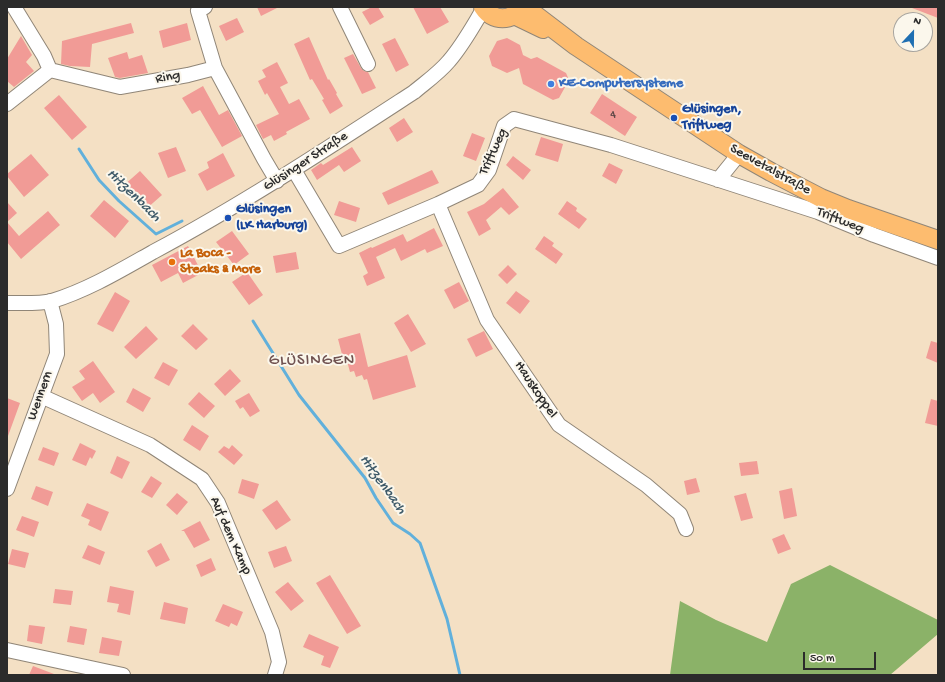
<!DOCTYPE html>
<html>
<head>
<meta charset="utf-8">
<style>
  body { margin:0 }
  #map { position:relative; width:945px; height:682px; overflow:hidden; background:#f4e0c4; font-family:"Gochi Hand",sans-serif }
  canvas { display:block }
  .frame { position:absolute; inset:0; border:8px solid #2b2b2b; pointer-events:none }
  .north { position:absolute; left:893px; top:12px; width:40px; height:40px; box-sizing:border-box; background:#fbf7ec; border:1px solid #a8a59f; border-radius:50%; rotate:22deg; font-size:11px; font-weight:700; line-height:16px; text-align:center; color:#2b2b2b }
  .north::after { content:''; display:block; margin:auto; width:14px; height:18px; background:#1f6fb2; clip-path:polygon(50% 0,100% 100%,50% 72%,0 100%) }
  .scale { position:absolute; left:803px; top:652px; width:73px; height:18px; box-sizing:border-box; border:2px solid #2b2b2b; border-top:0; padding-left:5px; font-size:12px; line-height:14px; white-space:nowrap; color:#2b2b2b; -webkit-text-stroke:3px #fbf7ec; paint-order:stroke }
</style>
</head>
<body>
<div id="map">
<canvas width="945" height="682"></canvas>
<div class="frame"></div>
<div class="north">N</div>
<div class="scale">50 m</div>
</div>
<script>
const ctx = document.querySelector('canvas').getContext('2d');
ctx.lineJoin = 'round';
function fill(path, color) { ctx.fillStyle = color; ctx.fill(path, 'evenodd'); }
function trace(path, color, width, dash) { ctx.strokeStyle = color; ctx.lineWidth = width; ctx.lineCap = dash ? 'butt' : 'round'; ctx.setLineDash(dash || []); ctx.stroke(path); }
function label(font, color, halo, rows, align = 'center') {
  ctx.font = font + ' "Gochi Hand",sans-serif'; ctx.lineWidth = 4; ctx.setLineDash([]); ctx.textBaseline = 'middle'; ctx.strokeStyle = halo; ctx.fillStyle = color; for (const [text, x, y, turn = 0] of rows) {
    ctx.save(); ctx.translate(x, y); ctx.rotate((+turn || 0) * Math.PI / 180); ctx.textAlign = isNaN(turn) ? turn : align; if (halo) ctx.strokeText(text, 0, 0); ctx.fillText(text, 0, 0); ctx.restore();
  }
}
const forest = new Path2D(`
  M830 565 938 620V634L890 675H670L680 601 716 620 767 642 791 584Z`);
const stream = new Path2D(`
  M79 149 99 180 119 201 156 234 182 221
  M253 321 299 395 365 478 376 498 393 523 410 534 420 543 447 619 460 675`);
const building = new Path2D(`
  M257 7H279L261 16Z
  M372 7H378L384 17 370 25 362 12Z
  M413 7H440L449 22 427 34Z
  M912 7H938V18L912 8Z
  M237 18 244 32 226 41 219 26Z
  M131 23 134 33 92 44 90 67 70 66 61 64 62 41Z
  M187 23 191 40 163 48 159 31Z
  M21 36 32 55 26 62 34 71 14 87 7 81V59Z
  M309 37 328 80 329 79 337 93 336 94 343 106 330 114 322 100 324 99 312 79 310 80 294 44Z
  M395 38 409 65 396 72 382 44Z
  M507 38 520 45 523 55 531 59 537 57 566 73 569 80 559 98 553 100 523 84 519 68 507 73 492 66 489 56 497 41Z
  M127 52 129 59 142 55 148 73 120 78 115 77 108 58Z
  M353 54 361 68 364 71 368 72 376 88 362 94 344 58Z
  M277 62 288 83 280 87 289 104 299 99 310 119 286 132 287 134 274 141 271 135 263 139 256 125 279 114 267 93 265 95 258 81 266 77 262 70Z
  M203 86 219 115 228 110 242 136 222 147 200 110 192 114 182 98Z
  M602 94 637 117 625 136 590 113Z
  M59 95 87 127 72 140 44 108Z
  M404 118 413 132 397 142 389 128Z
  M472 133 485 138 476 161 463 156Z
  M541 137 563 144 558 162 535 155Z
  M176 147 186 171 168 178 158 153Z
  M352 147 361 161 344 172 339 165 317 180 311 170 321 163 323 165Z
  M223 153 235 176 207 191 198 174 209 168 207 162Z
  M31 154 49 175 24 197 7 176V174Z
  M513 156 531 170 523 180 506 165Z
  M609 163 623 170 616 184 602 176Z
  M432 170 439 183 388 205 382 193Z
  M140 171 162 195 145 210 123 186Z
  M503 188 519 207 509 215 501 207 486 220 491 229 479 236 467 212 484 204Z
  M104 200 129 221 115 238 90 216Z
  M339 201 360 208 356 222 334 215Z
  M567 201 577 208 576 211 587 219 579 229 558 214Z
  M7 202 17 213 7 222Z
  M48 211 60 225 21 259 7 242V222L19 236Z
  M434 228 443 246 427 253 425 249 401 261 395 248 376 257 385 278 367 286 363 276 368 273 359 253 371 247 372 248 403 234 407 242Z
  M232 231 249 254 234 265 216 242Z
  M544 236 554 243 552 246 563 254 556 264 535 249Z
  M188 246 202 273 183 283 178 273 161 282 152 265Z
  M296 252 299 269 276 273 273 256Z
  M508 265 517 274 507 284 498 275Z
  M247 272 263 295 249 305 232 282Z
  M459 282 469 301 454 309 444 290Z
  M516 291 530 301 520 314 506 303Z
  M115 292 130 301 113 332 97 324Z
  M408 314 426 344 411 352 394 323Z
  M193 324 208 339 196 350 181 336Z
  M146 326 158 339 136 359 124 347Z
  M484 331 493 349 476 357 467 339Z
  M360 333 368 367 407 355 416 387 373 400 367 379 364 380 362 375 356 377 354 371 350 372 347 361 344 362 338 339Z
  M931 341 938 343V363L926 358Z
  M93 361 115 392 100 403 93 393 82 401 72 387 85 379 79 371Z
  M163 362 178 370 169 386 154 378Z
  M230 369 241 381 225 396 214 384Z
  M133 388 151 398 143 412 126 402Z
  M199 392 215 406 204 418 188 404Z
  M249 393 260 411 250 417 243 407 240 409 235 401Z
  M7 398 20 403 8 436H7Z
  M931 399 938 401V426L925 423Z
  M192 425 209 436 200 451 183 440Z
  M80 443 96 451 92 459 90 457 86 466 72 460Z
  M232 445 243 455 234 465 218 452 224 446 229 449Z
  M43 447 59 453 54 466 38 460Z
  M117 456 130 462 122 479 110 473Z
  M757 461 759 474 741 476 739 463Z
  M151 476 162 483 152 498 141 492Z
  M696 478 700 492 687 495 684 481Z
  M242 479 259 484 254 499 238 493Z
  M36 486 53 492 48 506 31 499Z
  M792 488 797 516 784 519 779 491Z
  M177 493 188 502 177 515 166 505Z
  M746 493 753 518 741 521 734 496Z
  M277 500 291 520 276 530 262 510Z
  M87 503 109 512 101 531 88 525 90 520 81 516Z
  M22 516 39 522 34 537 16 530Z
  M200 521 210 540 194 548 184 531H181Z
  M784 534 791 549 778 554 772 539Z
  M161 543 170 560 156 567 147 551Z
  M88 545 105 552 100 565 82 558Z
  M286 546 292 561 274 568 268 552Z
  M12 549 29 553 25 568 8 564Z
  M211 558 216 570 201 577 196 565Z
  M330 575 361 626 347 634 316 583Z
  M288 582 304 601 291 611 275 592Z
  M110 586 134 591 130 615 117 612 119 604 107 602Z
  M55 589 73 591 71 605 53 603Z
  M164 602 188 608 185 624 160 619Z
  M223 604 243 612 237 626 231 623 229 627 215 621Z
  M29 625 45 627 42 644 27 641Z
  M70 626 87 629 84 645 67 642Z
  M309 634 339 647 330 668 321 665 324 656 303 647Z
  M102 637 122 641 119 656 99 653Z
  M33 666 54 674V675H29Z`);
const minor = new Path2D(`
  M14 7 44 56 50 70
  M205 7 198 11 215 68 264 159 277 181
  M340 7 368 64
  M50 70 120 87 188 75 215 68
  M7 104 50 70
  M294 170 339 246 438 204 478 185 489 170 504 126 514 119 611 145 818 212 874 235 938 258
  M718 180 739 154
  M438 204 487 320 559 425 646 485 680 514 686 529
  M7 303C20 303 40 304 52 301 88 290 121 270 153 252 243 204 328 148 414 92 426 82 439 73 449 61 463 45 473 26 484 8
  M41 396 150 445 202 479 218 503 272 632 279 662 275 675
  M7 489 57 354 56 324 50 301
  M7 650 123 675`);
const major = new Path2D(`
  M483 7C493 22 512 22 522 7
  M528 7 534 14 576 46 739 154 771 172 821 198 848 209 938 240
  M514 15 543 29`);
const markers = [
  [551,84,4,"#3f7fe0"],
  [674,118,4,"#1a4fb4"],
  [228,218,4,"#1a4fb4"],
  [172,262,4,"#e8710a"]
];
const numberNames = [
  ["4",613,115]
];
const streetNames = [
  ["Ring",168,78,-10],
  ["Triftweg",494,152,-65],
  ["Glüsinger Straße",306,162,-33],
  ["Seevetalstraße",770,170,29],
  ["Triftweg",840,221,22],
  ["Hauskoppel",535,390,56],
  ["Wennern",41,396,-70],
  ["Auf dem Kamp",230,536,66]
];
const shopNames = [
  ["KE-Computersysteme",559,84]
];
const transitNames = [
  ["Glüsingen,",682,110],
  ["Triftweg",682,126],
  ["Glüsingen",236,210],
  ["(LK Harburg)",236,226]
];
const foodNames = [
  ["La Boca -",180,254],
  ["Steaks & More",180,270]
];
const waterNames = [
  ["Hitzenbach",133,196,44],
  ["Hitzenbach",382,485,54]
];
const quarterNames = [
  ["GLÜSINGEN",312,362]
];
fill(forest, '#8bb268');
trace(stream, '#61b0db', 3);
fill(building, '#f19b96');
trace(minor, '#908678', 16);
trace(major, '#908678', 20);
trace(minor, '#fff', 14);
trace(major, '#fdbc6f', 18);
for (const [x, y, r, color] of markers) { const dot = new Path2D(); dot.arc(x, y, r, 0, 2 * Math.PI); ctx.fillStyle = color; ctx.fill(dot); trace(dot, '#fbf7ec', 1.5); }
label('12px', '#5c4746', null, numberNames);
label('14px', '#2b2b2b', '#fbf7ec', streetNames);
label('bold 14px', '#366cbe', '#fbf7ec', shopNames, 'left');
label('bold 14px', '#164399', '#fbf7ec', transitNames, 'left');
label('bold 14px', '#c56008', '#fbf7ec', foodNames, 'left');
label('italic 15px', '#3e5a69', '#fbf7ec', waterNames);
ctx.letterSpacing = '1px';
label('16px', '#705250', '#fbf7ec', quarterNames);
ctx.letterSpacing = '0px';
</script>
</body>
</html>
